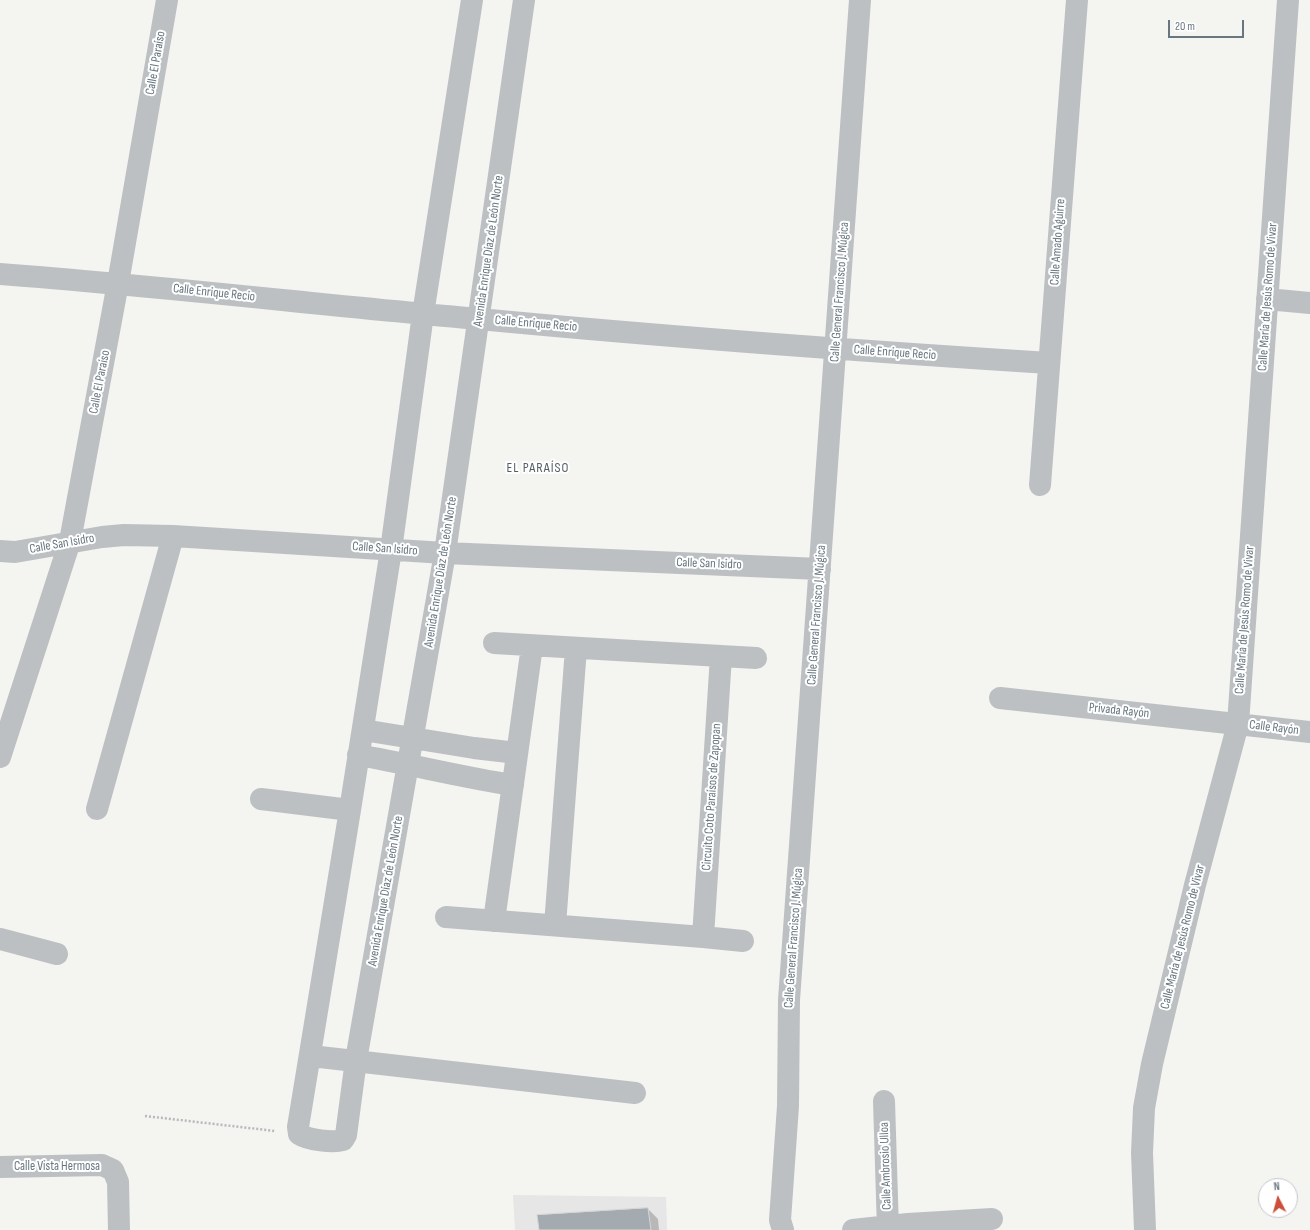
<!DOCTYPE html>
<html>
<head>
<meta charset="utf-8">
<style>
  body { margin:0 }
  #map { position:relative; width:1310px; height:1230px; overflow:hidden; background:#f4f4f1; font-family:"Sofia Sans Condensed",sans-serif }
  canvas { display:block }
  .north { position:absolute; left:1258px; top:1178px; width:40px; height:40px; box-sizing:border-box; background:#fff; border:1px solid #c2c8cc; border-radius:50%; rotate:354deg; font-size:11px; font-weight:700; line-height:16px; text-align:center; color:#67767f }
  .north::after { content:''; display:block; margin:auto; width:14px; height:18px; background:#cd4e39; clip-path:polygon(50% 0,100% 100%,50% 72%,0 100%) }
  .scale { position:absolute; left:1168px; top:20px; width:76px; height:18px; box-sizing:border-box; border:2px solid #67767f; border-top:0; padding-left:5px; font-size:12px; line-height:14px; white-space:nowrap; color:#67767f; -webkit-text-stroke:3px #fff; paint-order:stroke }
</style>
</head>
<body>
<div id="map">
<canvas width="1310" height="1230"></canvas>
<div class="north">N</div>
<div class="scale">20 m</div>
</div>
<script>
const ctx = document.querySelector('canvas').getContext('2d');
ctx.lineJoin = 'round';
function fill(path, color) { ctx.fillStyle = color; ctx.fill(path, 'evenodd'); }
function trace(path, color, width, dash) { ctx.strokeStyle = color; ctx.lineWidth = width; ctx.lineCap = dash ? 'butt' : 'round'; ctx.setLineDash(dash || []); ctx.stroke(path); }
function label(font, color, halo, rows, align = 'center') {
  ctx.font = font + ' "Sofia Sans Condensed",sans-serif'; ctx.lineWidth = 4; ctx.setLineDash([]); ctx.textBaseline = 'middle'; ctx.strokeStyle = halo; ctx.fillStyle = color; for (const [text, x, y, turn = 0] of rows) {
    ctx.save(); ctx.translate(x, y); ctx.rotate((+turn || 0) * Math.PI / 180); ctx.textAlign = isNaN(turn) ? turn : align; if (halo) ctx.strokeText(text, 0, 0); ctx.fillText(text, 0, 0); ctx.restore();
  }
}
const built = new Path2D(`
  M513 1195 666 1197 667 1230H515Z`);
const shadow = new Path2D(`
  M648 1209 658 1219 659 1230H540Z`);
const building = new Path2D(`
  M648 1208 651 1230H539L537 1215Z`);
const path = new Path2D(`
  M145 1116 275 1131`);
const minor = new Path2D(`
  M472 0 423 314 391 550 350 810 298 1127 299 1134C308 1140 333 1143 343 1140L346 1135 356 1060 445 553 524 0
  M0 274C160 286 320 305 479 319 669 337 859 351 1049 363
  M1267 299 1310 303
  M1040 485 1077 0
  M0 551 15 552 102 537 124 535 173 536 445 553 820 569
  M494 643 756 658
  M1000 698 1310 732
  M363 730 474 748 517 753
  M358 755C410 764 461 777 513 785
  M0 757 70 541 118 283 167 0
  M261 799 350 810
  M97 809 173 536
  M446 917 703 937 743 941
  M494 921 532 646
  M555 925 576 648
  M703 937 721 656
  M0 939 57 954
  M311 1056 635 1093
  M884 1101 888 1230
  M0 1167 102 1165 113 1170 118 1182 119 1230
  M783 1230 780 1220 788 1106 789 1000 860 0
  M853 1230 908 1224 992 1219
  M1145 1230 1142 1153 1144 1108 1152 1064 1195 885 1238 724 1288 0`);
const streetNames = [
  ["Calle El Paraíso",156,63,-80],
  ["Calle Amado Aguirre",1058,242,-86],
  ["Avenida Enrique Díaz de León Norte",489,251,-82],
  ["Calle General Francisco J. Múgica",840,292,-86],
  ["Calle Enrique Recio",214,293,6],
  ["Calle María de Jesús Romo de Vivar",1268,297,-86],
  ["Calle Enrique Recio",536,324,5],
  ["Calle Enrique Recio",895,353,4],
  ["Calle El Paraíso",100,382,-79],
  ["Calle San Isidro",62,544,-10],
  ["Calle San Isidro",385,549,4],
  ["Calle San Isidro",709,564,2],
  ["Avenida Enrique Díaz de León Norte",441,572,-81],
  ["Calle General Francisco J. Múgica",817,615,-86],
  ["Calle María de Jesús Romo de Vivar",1245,620,-86],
  ["Privada Rayón",1119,711,6],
  ["Calle Rayón",1274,728,7],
  ["Circuito Coto Paraísos de Zapopan",712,797,-86],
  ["Avenida Enrique Díaz de León Norte",386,891,-80],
  ["Calle María de Jesús Romo de Vivar",1183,937,-76],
  ["Calle General Francisco J. Múgica",794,938,-86],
  ["Calle Ambrosio Ulloa",886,1166,-92],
  ["Calle Vista Hermosa",57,1167]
];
const neighbourhoodNames = [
  ["EL PARAÍSO",538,468]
];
fill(built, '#e5e6e5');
fill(shadow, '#0003');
fill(building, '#a4abb0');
trace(building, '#d6d6d4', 1);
trace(path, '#b6b9bb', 2.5, [2, 2]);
trace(minor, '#bcc0c3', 22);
label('13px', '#67767f', '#fff', streetNames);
ctx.letterSpacing = '1px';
label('14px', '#545f65', '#fff', neighbourhoodNames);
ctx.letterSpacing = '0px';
</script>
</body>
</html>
